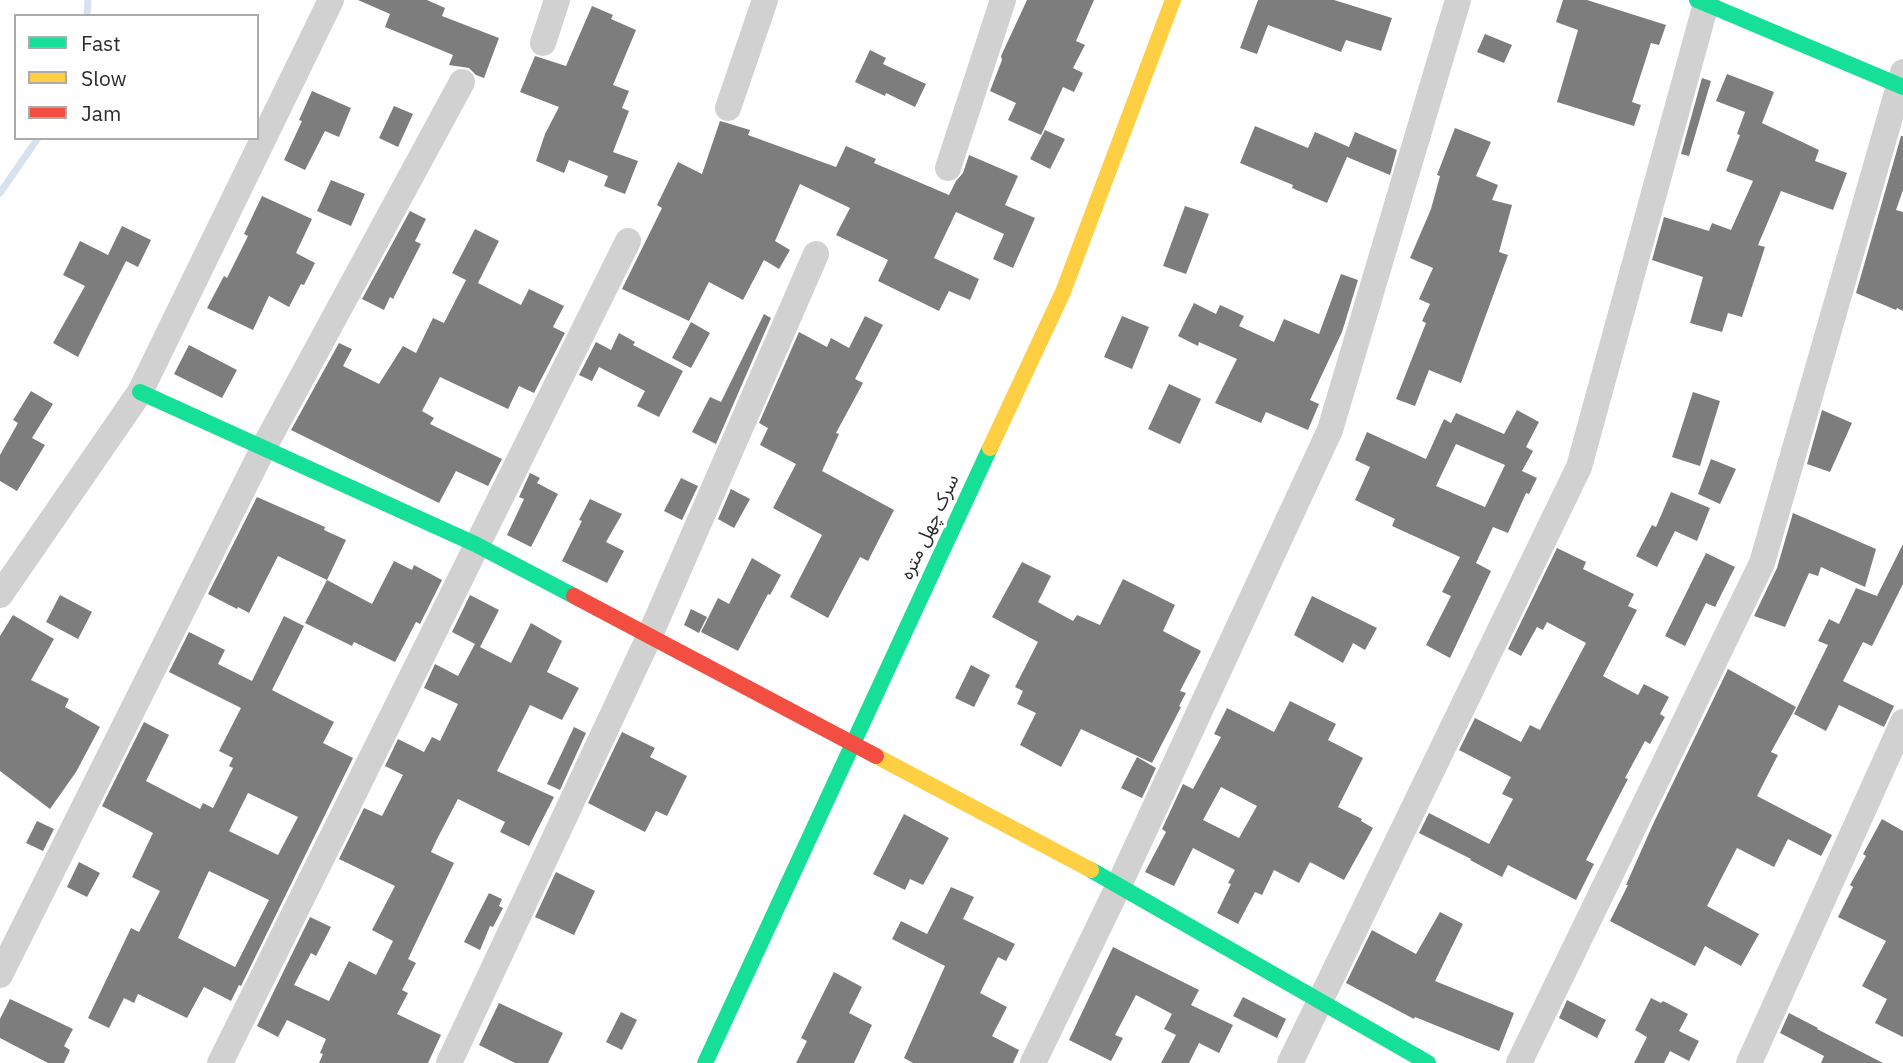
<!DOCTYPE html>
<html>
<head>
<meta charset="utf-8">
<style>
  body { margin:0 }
  #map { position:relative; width:1903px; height:1063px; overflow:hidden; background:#fff; font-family:"IBM Plex Sans",sans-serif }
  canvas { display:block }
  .legend { position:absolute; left:14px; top:14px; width:245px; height:126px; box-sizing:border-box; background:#fff; border:2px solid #ababab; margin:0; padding:9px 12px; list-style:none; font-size:21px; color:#2c2c2c }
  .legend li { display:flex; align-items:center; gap:14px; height:35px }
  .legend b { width:35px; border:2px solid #ababab }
</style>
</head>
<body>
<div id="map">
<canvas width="1903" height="1063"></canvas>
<ul class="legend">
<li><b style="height:9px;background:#16e098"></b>Fast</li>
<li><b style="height:9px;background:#ffcf43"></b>Slow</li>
<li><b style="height:9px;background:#f24e42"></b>Jam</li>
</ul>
</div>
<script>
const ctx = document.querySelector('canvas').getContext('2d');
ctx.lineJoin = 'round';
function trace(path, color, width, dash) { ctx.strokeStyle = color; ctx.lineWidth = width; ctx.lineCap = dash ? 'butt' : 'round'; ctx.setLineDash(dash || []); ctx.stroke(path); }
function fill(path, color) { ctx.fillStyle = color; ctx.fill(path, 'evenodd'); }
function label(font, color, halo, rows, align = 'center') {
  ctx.font = font + ' "IBM Plex Sans","Noto Sans Arabic",sans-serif'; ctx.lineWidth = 7; ctx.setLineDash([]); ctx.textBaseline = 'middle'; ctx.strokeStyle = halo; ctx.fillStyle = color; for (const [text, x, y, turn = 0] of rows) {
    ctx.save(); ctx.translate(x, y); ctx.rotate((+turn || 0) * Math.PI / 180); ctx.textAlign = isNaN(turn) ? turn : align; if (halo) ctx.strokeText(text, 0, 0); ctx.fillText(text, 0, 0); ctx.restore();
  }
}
const stream = new Path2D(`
  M87 16 88 0
  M0 193 38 138`);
const building = new Path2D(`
  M358 0H427L445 8 442 16 499 38 484 78 476 75 469 68 449 65 453 55 385 27 390 14Z
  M1027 0H1094L1076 41 1085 45 1073 68 1083 73 1074 92 1063 87 1041 135 1008 120 1016 103 990 91 1002 60 1001 56Z
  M1258 0H1334L1392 18 1381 51 1346 40 1341 52 1268 25 1257 54 1240 48Z
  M1563 0H1587L1666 25 1659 45 1651 43 1632 102 1641 105 1634 126 1557 102 1578 30 1556 22Z
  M592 6 613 15 611 19 636 30 613 85 629 91 622 108 629 111 613 152 638 161 625 194 604 186 608 176 569 160 564 173 536 161 545 134 559 107 520 92 535 56 566 66Z
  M1485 34 1512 45 1504 63 1477 52Z
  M870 50 886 58 883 64 926 84 915 107 886 93 885 96 855 82Z
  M1727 74 1774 92 1762 123 1819 150 1815 161 1847 173 1833 210 1781 191 1758 245 1765 247 1742 317 1728 313 1722 332 1690 323 1703 277 1652 260 1664 217 1709 231 1712 223 1731 230 1753 181 1726 171 1740 135 1737 134 1745 112 1716 101Z
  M1702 78 1711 81 1689 156 1681 154Z
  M312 91 351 108 339 137 325 131 305 170 284 160 302 121 299 120Z
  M394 106 413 114 398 147 379 138Z
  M720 121 750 130 748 135 836 167 846 146 876 159 874 163 949 195 956 181 963 173 969 155 1018 176 1005 205 1035 218 1013 268 993 259 1004 234 956 212 934 258 979 279 970 300 949 291 939 311 878 281 888 260 836 235 850 208 800 184 775 241 790 250 779 269 764 260 743 300 709 282 689 321 622 289 662 208 657 205 678 162 702 174Z
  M1255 126 1308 148 1315 132 1349 147 1355 132 1397 150 1390 175 1347 157 1327 203 1292 188 1293 185 1240 163Z
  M1455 128 1491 142 1476 176 1498 185 1492 200 1512 205 1499 252 1508 255 1461 383 1429 370 1415 406 1396 399 1426 323 1422 321 1430 304 1419 299 1433 268 1410 258 1431 209 1440 176 1437 175Z
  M1045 130 1065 139 1050 169 1030 159Z
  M1901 136H1903V190L1896 210 1903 212V311L1897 308 1896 310 1856 293Z
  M331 180 365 194 351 226 317 211Z
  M262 196 312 219 296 253 315 263 304 285 301 284 289 307 269 296 253 330 207 308 224 276 227 278 248 236 244 234Z
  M1185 206 1209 214 1186 274 1163 266Z
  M410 211 426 219 415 241 421 244 393 299 390 297 384 310 362 299Z
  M122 226 151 240 138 267 126 261 78 357 53 343 85 286 63 275 80 241 108 255Z
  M475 229 499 241 478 283 521 305 529 289 564 306 553 327 565 333 534 393 519 386 508 409 440 377 422 411 434 418 430 424 502 459 488 486 456 471 439 503 291 430 339 343 352 349 343 366 379 384 403 346 416 353 433 318 444 323 466 280 452 273Z
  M1341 274 1358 280 1342 332 1310 400 1319 404 1308 430 1266 412 1261 423 1215 403 1237 359 1199 342 1198 346 1178 336 1194 303 1216 314 1220 305 1244 316 1239 326 1274 342 1284 319 1319 334Z
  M764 314 771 318 716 444 692 432 710 397 721 402Z
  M865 316 883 325 855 379 863 383 836 433 839 434 822 471 894 510 868 561 860 557 828 618 790 597 822 535 773 508 796 464 760 445 768 428 759 423 799 332 827 347 831 338 849 348Z
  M1122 316 1149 327 1132 369 1104 357Z
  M691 322 710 333 691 368 672 358Z
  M619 333 635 342 633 345 683 371 659 417 637 406 645 391 599 367 592 381 579 375 596 342 611 350Z
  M189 345 237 370 222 398 174 374Z
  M1169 384 1201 399 1180 444 1148 429Z
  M31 391 53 404 32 438 45 445 17 491 0 481V455L18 423 13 420Z
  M1693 392 1720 401 1700 466 1672 457Z
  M1517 410 1539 422 1526 447 1533 451 1522 471 1537 478 1529 494 1526 493 1508 533 1493 527 1476 563 1491 571 1450 658 1426 645 1451 596 1442 592 1460 557 1392 526 1395 519 1355 500 1370 467 1355 460 1367 432 1426 459 1444 419 1451 423 1456 413 1504 434ZM1456 444 1505 465 1485 507 1436 486Z
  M1822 410 1852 423 1830 472 1807 464Z
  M1711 459 1736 469 1720 504 1698 494Z
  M530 473 540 478 537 483 558 494 531 547 507 535 524 499 519 497Z
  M681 478 698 486 682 520 664 511Z
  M731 489 750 499 734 528 718 519Z
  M1671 492 1710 508 1697 541 1675 531 1657 567 1636 556 1652 525 1656 527Z
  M257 497 325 527 324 530 346 540 327 580 278 556 249 613 238 607 237 609 208 594Z
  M590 499 622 514 606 542 624 551 607 583 562 561 582 521 579 520Z
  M1793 513 1876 549 1865 587 1821 567 1818 576 1809 573 1785 627 1754 616 1777 568Z
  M1903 544V584L1872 646 1863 642 1843 681 1894 706 1884 727 1839 705 1826 731 1794 714 1828 645 1818 641 1829 619 1839 624 1856 588 1877 596Z
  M1557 548 1586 562 1583 569 1634 594 1628 606 1637 610 1603 676 1638 695 1644 684 1669 697 1660 714 1665 717 1650 744 1645 741 1625 778 1628 779 1618 798 1586 860 1594 864 1576 900 1508 865 1502 877 1470 860 1471 859 1419 833 1429 813 1489 844 1513 799 1502 794 1511 777 1459 750 1475 718 1521 742 1530 725 1540 730 1586 643 1547 622 1543 630 1537 627 1521 656 1508 649Z
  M1706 553 1735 567 1715 607 1706 603 1685 646 1665 636Z
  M752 558 781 575 770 595 768 594 738 651 701 632 718 598 729 604Z
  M394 561 412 570 414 565 442 580 420 624 416 622 395 662 354 642 352 646 305 623 327 580 372 604Z
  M1022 562 1051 576 1038 602 1073 621 1077 615 1100 625 1123 579 1175 605 1163 631 1201 651 1180 691 1186 693 1179 706 1181 707 1152 763 1081 729 1061 767 1020 745 1036 713 1017 704 1023 691 1015 687 1038 642 992 617Z
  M60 595 92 612 78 639 46 622Z
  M470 595 499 610 480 647 511 663 531 623 562 641 547 672 579 688 562 720 530 705 497 771 554 797 529 846 500 832 505 822 458 799 437 839 431 852 454 863 408 959 416 963 402 990 408 993 397 1014 441 1035 428 1063H319L323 1054 320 1053 326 1039 287 1020 278 1037 257 1026 310 917 331 927 316 956 311 953 294 985 329 1001 349 961 376 975 393 941 372 930 395 886 339 859 364 808 382 816 403 775 385 766 398 739 424 752 432 737 440 741 458 704 424 688 435 664 458 676 475 644 452 632Z
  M1312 596 1377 628 1365 650 1353 643 1343 663 1294 635Z
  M691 609 707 617 699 633 684 625Z
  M13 615 54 639 31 680 69 699 65 707 100 727 76 772 50 809 0 771V636Z
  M284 616 304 626 272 690 334 722 323 743 353 758 241 986 239 985 231 1001 204 987 187 1018 138 994 134 1003 124 998 109 1028 88 1018 131 928 139 932 160 891 132 877 153 833 102 806 144 722 169 735 146 781 200 809 203 803 213 808 233 768 229 766 233 758 219 751 241 708 169 672 189 632 225 650 218 664 252 681ZM248 793 298 817 278 855 229 831ZM209 871 269 900 235 967 178 938Z
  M971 665 990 675 974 707 955 698Z
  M1728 669 1796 707 1771 752 1778 755 1757 796 1832 835 1821 856 1788 839 1774 867 1737 848 1707 906 1759 934 1741 966 1705 946 1695 966 1610 921 1628 885H1626L1654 822Z
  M1290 701 1336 724 1328 740 1363 758 1338 807 1362 819 1361 821 1373 828 1344 880 1310 862 1299 883 1274 870 1262 895 1255 892 1238 924 1217 913 1231 884 1228 883 1235 870 1193 848 1174 886 1145 872 1166 832 1162 829 1183 784 1193 789 1221 737 1214 734 1227 708 1274 732ZM1221 787 1257 806 1239 838 1203 820Z
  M574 727 586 733 560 790 547 784Z
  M622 732 655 748 650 757 687 776 667 816 656 811 645 832 588 803Z
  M1137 757 1156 768 1142 798 1121 788Z
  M904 814 949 838 923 885 910 879 905 890 873 874Z
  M1882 819 1903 831V1037L1875 1023 1887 999 1862 986 1886 941 1838 917 1853 887 1850 885 1866 856 1863 854Z
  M37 821 54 829 43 851 26 843Z
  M79 862 100 873 87 897 67 887Z
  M556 872 595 891 574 935 535 917Z
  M951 887 974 897 963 919 1015 944 1006 961 998 957 980 993 1007 1007 992 1036 1019 1050 1013 1063H913L904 1058 945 966 892 939 901 921 927 934Z
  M489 893 502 899 499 906 503 908 493 927 490 926 480 950 464 942Z
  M1440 912 1463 924 1435 981 1514 1013 1499 1051 1415 1017 1414 1019 1346 983 1372 930 1416 954Z
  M1113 947 1199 990 1191 1005 1233 1025 1219 1053 1199 1043 1189 1063H1161L1176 1035 1164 1029 1172 1014 1136 995 1115 1035 1123 1038 1111 1061 1069 1040Z
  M834 972 862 987 849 1013 872 1025 854 1063H796L807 1041 801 1038Z
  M1243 997 1286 1019 1277 1038 1233 1016Z
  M1651 998 1661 1003 1663 1001 1688 1014 1679 1031 1699 1041 1689 1061 1670 1051 1664 1063H1634L1647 1037 1635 1030Z
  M10 999 73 1029 64 1046 70 1050 64 1063H48L0 1038V1019Z
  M1567 1000 1606 1020 1597 1038 1559 1018Z
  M499 1003 563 1033 548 1063H515L479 1045Z
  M621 1012 637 1020 622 1050 606 1042Z
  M1789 1013 1818 1028 1817 1029 1883 1063H1821L1824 1056 1780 1033Z`);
const street = new Path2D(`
  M543 43 557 0
  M728 108 765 0
  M948 168 1003 0
  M0 595 140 392 331 0
  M0 975 263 449 462 82
  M220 1063 628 241
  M449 1063 650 635 816 254
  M1033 1063 1119 885 1330 430 1458 0
  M1290 1063 1579 467 1707 0
  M1519 1063 1762 563 1903 72
  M1749 1063 1903 722`);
const fast = new Path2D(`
  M1697 0 1903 87
  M140 392 475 544 574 596
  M1091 870 1428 1063
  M705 1063 990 448`);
const slow = new Path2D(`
  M990 448 1063 292 1173 0
  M876 756 1091 870`);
const jam = new Path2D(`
  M574 596 876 756`);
const streetNames = [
  ["سرک چهل متره",930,527,-65]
];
trace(stream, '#d7e2ef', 7);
fill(building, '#7d7d7d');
trace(street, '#d1d1d1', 26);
trace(fast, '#16e098', 16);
trace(slow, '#ffcf43', 16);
trace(jam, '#f24e42', 16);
label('19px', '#2c2c2c', '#fff', streetNames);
</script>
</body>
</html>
